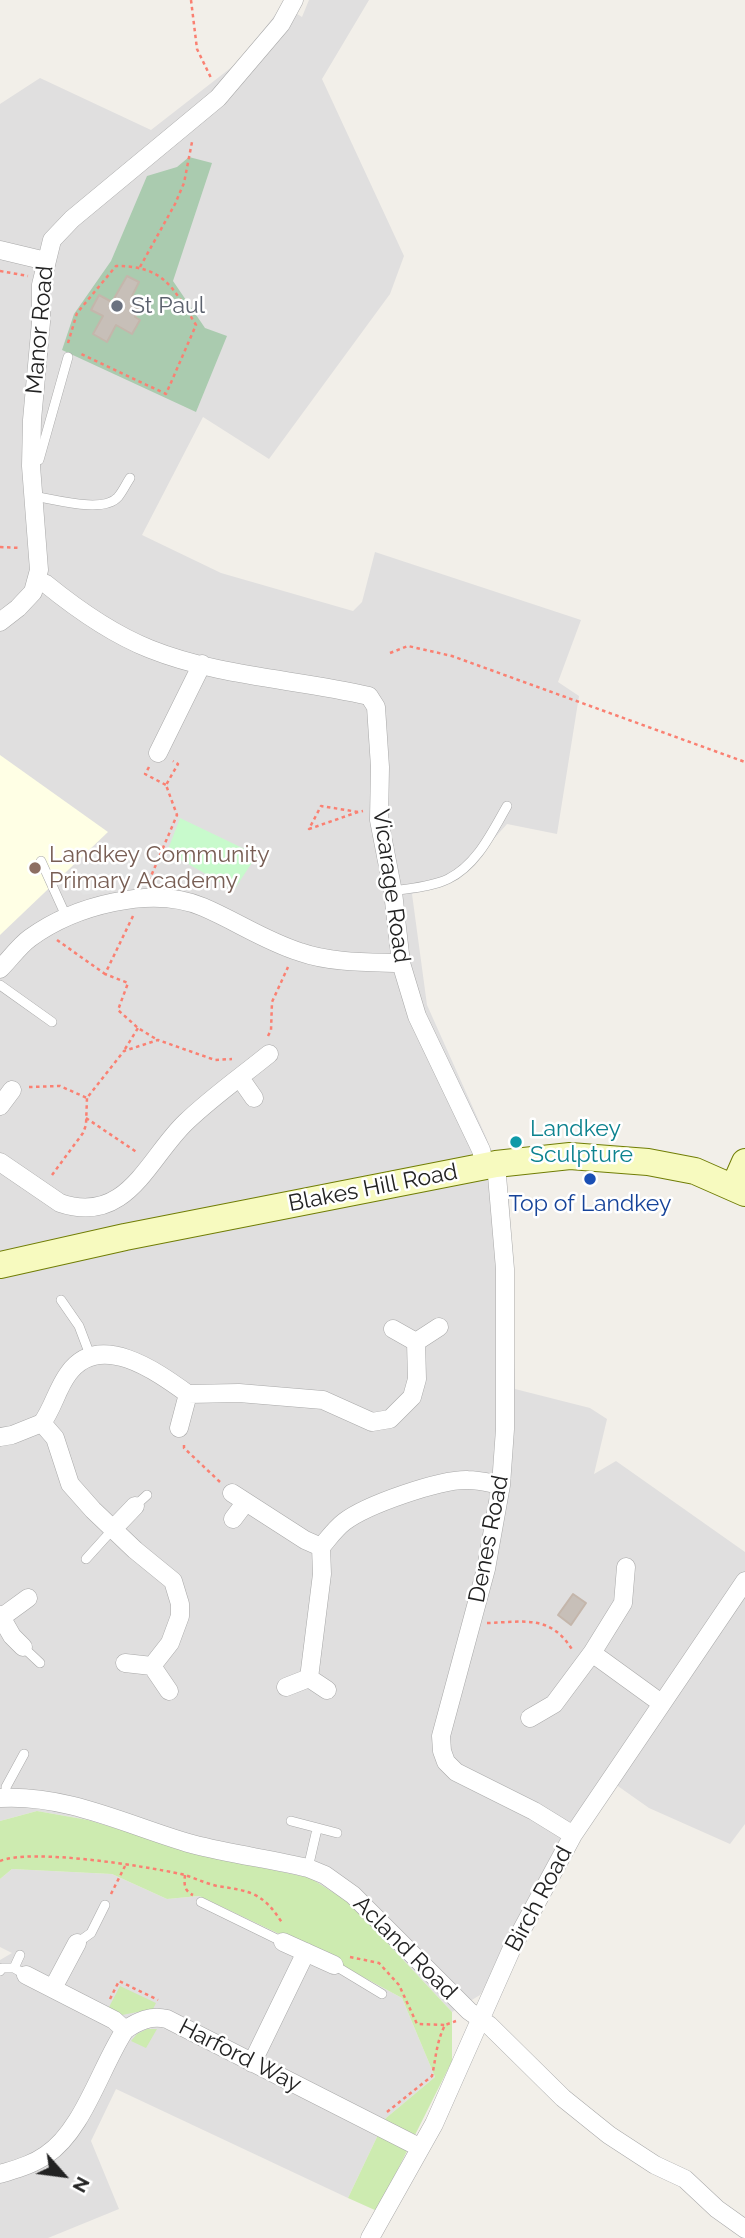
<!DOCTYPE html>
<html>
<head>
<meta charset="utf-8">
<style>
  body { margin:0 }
  #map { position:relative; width:745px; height:2238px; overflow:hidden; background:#f2efe9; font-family:Raleway,sans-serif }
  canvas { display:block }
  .north { position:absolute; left:28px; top:2140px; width:70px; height:70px; -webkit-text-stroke:5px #fff; paint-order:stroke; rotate:118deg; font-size:19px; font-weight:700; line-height:28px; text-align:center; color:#222 }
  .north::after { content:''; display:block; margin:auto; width:24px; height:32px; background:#222; clip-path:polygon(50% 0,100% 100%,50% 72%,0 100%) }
</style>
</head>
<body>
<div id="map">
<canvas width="745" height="2238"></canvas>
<div class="north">N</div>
</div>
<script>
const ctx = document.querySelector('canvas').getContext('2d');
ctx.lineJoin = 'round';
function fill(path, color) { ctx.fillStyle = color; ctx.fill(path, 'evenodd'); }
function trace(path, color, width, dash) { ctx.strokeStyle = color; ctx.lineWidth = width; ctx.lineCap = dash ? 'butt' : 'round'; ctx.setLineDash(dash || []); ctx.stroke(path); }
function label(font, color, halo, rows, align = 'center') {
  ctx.font = font + ' Raleway,sans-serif'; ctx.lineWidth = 5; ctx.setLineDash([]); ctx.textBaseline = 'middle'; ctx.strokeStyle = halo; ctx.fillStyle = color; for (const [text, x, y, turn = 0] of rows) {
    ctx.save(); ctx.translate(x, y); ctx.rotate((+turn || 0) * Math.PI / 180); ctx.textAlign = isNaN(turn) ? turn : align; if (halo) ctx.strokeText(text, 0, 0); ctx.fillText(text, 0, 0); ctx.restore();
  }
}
const residential = new Path2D(`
  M309 0H369L322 79 404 256 390 294 269 459 203 417 142 535 221 573 353 611 362 602 375 552 581 620 558 682 579 696 557 834 507 824 466 870 441 886 412 894 427 1005 486 1137 509 1196 515 1389 590 1408 607 1419 594 1474 616 1461 745 1552V1824L730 1844 649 1808 605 1777 480 1995 452 2012 350 1903 208 1856 88 1820 37 1811 0 1821V104L40 78 151 130 237 63 283 5 302 17Z
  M12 1869 112 1874 167 1899 199 1896 311 1949 402 1998 435 2077 386 2118 348 2198 116 2089 91 2141 119 2209 48 2238H0V1960L12 1953 0 1947V1879Z`);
const education = new Path2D(`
  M0 755 108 832 0 935Z`);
const grass = new Path2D(`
  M37 1811 88 1820 208 1856 310 1878 350 1903 452 2012V2061L377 2211 348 2198 386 2118 435 2077 402 1998 311 1949 199 1896 167 1899 112 1874 12 1869 0 1879V1821Z
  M120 1986 156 2003 153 2009 122 2015 108 2009Z
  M147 2029H157L146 2048 131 2041 137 2034Z`);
const cemetery = new Path2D(`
  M189 157 212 163 173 281 205 328 227 336 196 412 62 350 74 314 111 261 147 176 177 167Z`);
const park = new Path2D(`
  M180 818 257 855 234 890 167 852Z`);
const parking = new Path2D(`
  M107 842 153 862 143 887 83 895 68 876Z`);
const building = new Path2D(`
  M127 276 139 282 132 296 143 302 135 317 140 320 132 334 116 325 107 342 93 334 103 316 91 310 99 295 112 302Z
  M573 1594 586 1603 571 1625 558 1615Z`);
const path = new Path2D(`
  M191 0 197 49 212 80
  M140 267 175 204 184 183 192 142
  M0 271 28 276
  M68 343 77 313 116 266C165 266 173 288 196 325L166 394 79 353
  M0 547 21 548
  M390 653 408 646 452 656 745 762
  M149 767 145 774 166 785
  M358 812 321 806 309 829 358 812 363 811
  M149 881 177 815 166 785 178 764 173 761
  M133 916 105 974 128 983 118 1010 138 1028 156 1039
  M57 940 105 974
  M268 1036 271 1030 272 1002 288 967
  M125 1049 138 1028
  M29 1087 60 1086 87 1098 124 1051 158 1040 215 1060 232 1059
  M86 1118 138 1153
  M52 1175 83 1133 86 1125 87 1098
  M184 1445V1448L220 1482
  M487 1623C524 1622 551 1614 573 1651
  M0 1861C32 1848 144 1866 181 1874 193 1877 204 1883 217 1886 229 1888 241 1889 253 1894 268 1901 274 1911 283 1924
  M185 1875C184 1884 184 1891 193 1895
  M111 1894 125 1866
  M350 1957 379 1963 399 1985 417 2024 445 2025
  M110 1999 119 1981 158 2000
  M387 2112 432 2076C436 2058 436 2043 445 2025L456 2021`);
const lane = new Path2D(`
  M35 462 39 460 68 357
  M33 496C54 499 103 514 118 497 123 491 126 484 130 478
  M41 861 66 916
  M393 891C411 888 431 887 448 879 477 865 492 832 507 806
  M0 985 52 1022
  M61 1300 79 1326 90 1355
  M135 1506 147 1495
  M86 1559 114 1528
  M23 1647 40 1663
  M6 1797V1787L24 1754
  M291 1821 337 1833
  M308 1868 317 1829
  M201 1902 283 1942
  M77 1943 91 1933 105 1905
  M334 1965 382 1994
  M14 1968 20 1955
  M0 1971 2 1968H14L26 1975`);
const street = new Path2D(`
  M0 250 46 261
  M37 580 46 584C78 610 112 634 150 649 220 677 297 679 369 696L376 707 380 767 379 820 393 892 401 963 417 1016 481 1150 485 1166
  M0 622 18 608 33 592 39 570 31 466 32 420 41 322V285L52 240 72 219 218 98 281 24 294 0
  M158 753 202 664
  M0 969C10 959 19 946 30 938 74 906 151 885 203 907 236 921 265 941 300 952 331 963 368 962 401 963
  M240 1078 254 1098
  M0 1106 12 1090
  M0 1162 60 1203C127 1226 148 1158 186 1122 212 1097 242 1076 269 1054
  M496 1164 505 1269V1429L501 1485 486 1569 441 1736 442 1751 446 1762 456 1772 534 1811 573 1835
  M393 1329 416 1342 439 1327
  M188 1394 239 1393 323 1400 372 1422 390 1419 412 1397 417 1379 416 1342
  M42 1423 55 1438 70 1484 93 1510 135 1550 173 1581 180 1604V1616L170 1643 152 1666
  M0 1437 12 1435 42 1423C53 1408 57 1389 68 1374 99 1330 156 1371 188 1394L179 1428
  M232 1493 305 1540 321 1547C328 1539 335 1529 344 1522 366 1505 440 1479 468 1480 479 1480 490 1483 501 1485
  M233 1519 245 1503
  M114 1528 135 1506
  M321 1547 322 1574 309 1678 327 1690
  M0 1615 12 1636 23 1647
  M2 1617 28 1598
  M592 1653 661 1703
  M125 1663 152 1666 169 1691
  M286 1687 309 1678
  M530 1718 554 1704 592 1653 623 1603 626 1567
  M0 1798C68 1794 129 1826 192 1844 230 1854 270 1859 308 1868L325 1875 353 1895 469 2011 489 2025 563 2098 609 2135 655 2165 685 2179 717 2209 745 2229
  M283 1942 334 1965
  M26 1975 114 2020 125 2030
  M53 1988 77 1943
  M252 2063 306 1952
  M0 2174C16 2169 32 2165 46 2155 83 2131 101 2066 125 2030 138 2021 151 2015 167 2019L419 2147
  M370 2238 434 2124 512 1948 573 1835 745 1581`);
const secondary = new Path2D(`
  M734 1187 745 1162
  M0 1265 125 1237 496 1164 570 1156 648 1162 695 1171 745 1193`);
const markers = [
  [117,306,7,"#6b7280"],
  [35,868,7,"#8d6e63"],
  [516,1142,7,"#0f9aa8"],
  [590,1179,7,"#1a4fb4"]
];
const worshipNames = [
  ["St Paul",131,306]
];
const streetNames = [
  ["Manor Road",40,330,-85],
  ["Vicarage Road",391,886,82],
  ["Blakes Hill Road",373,1188,-11],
  ["Denes Road",489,1539,-79],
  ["Birch Road",539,1899,-62],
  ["Acland Road",405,1948,45],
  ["Harford Way",240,2056,27]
];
const educationNames = [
  ["Landkey Community",49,855],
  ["Primary Academy",49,881]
];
const cultureNames = [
  ["Landkey",530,1129],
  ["Sculpture",530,1155]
];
const transitNames = [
  ["Top of Landkey",590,1204]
];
fill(residential, '#e0dfdf');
fill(education, '#ffffe5');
fill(grass, '#cdebb0');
fill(cemetery, '#aacbaf');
fill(park, '#c8facc');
fill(parking, '#e2e2e2');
fill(building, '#c7bfb8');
trace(building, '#c4b6ab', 2);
trace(lane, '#a9a9a9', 10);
trace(street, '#a9a9a9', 19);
trace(secondary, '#707d05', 28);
trace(path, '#fa8072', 2.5, [3.5, 3.5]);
trace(lane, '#fff', 9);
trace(street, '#fff', 18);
trace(secondary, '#f7fabf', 26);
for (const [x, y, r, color] of markers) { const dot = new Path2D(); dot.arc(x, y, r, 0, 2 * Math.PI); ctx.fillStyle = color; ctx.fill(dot); trace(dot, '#fff', 2.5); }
label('23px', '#5b616d', '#fff', worshipNames, 'left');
label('23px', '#222', '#fff', streetNames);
label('23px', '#785e54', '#fff', educationNames, 'left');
label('23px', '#0d838f', '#fff', cultureNames, 'left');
label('23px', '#164399', '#fff', transitNames);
</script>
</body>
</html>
